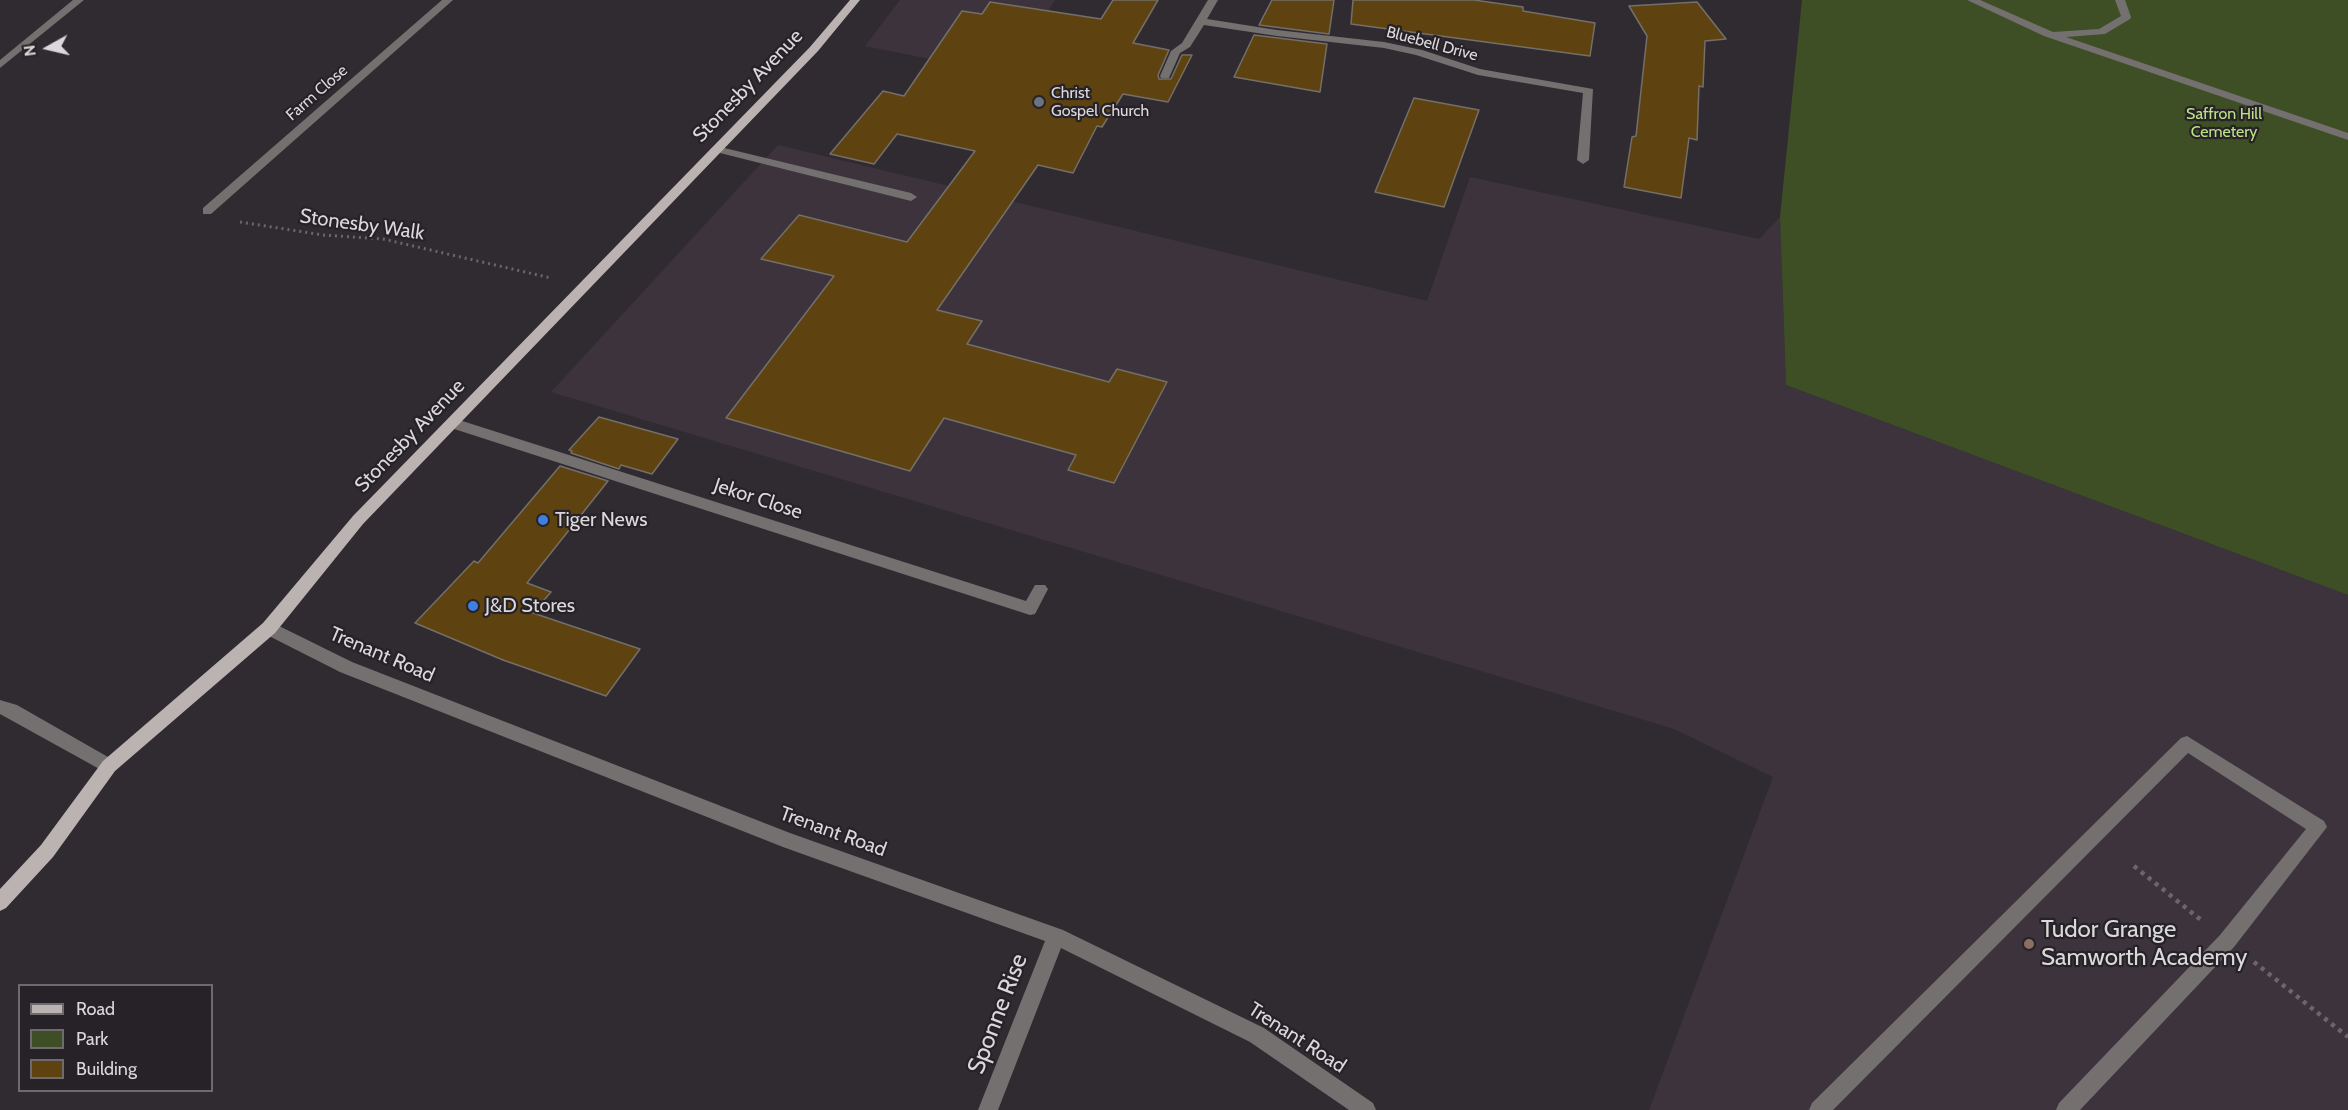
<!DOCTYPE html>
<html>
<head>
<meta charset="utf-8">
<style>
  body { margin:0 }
  #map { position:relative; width:2348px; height:1110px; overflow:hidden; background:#302b31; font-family:Cabin,sans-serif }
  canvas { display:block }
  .legend { position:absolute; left:18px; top:984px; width:195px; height:108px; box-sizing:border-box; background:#262227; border:2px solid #6e6b6f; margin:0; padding:8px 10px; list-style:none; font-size:18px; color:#dbd8dc }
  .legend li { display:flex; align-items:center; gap:12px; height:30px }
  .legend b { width:30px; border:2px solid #6e6b6f }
  .north { position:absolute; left:18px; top:18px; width:60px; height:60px; -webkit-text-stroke:4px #262227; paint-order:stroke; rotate:262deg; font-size:16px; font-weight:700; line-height:24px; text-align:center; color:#dbd8dc }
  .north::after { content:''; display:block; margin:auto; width:21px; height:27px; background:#dbd8dc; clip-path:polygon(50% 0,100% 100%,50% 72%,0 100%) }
</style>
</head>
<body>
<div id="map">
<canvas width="2348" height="1110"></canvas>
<ul class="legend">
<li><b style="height:8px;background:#bbb2b2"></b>Road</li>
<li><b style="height:16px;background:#3f4f25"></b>Park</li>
<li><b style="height:16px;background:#5e4311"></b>Building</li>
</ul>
<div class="north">N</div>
</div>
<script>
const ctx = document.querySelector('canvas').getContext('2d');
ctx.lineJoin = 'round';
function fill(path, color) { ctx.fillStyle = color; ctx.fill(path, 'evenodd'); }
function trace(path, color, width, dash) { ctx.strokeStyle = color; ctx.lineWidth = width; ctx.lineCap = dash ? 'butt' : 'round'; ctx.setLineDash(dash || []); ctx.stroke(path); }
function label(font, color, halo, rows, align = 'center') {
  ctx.font = font + ' Cabin,sans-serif'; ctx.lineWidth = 4.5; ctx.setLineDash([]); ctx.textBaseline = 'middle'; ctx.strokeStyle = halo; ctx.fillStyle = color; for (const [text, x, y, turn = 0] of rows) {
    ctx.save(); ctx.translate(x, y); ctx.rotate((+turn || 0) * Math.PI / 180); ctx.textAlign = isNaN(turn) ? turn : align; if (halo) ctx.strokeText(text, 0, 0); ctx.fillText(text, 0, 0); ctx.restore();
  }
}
const built = new Path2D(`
  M900 0H1055L1009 75 865 46Z
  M778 145 1427 301 1470 177 1759 239 1780 217 1786 385 2348 595V1110H1649L1773 777 1674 729 551 392Z`);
const green = new Path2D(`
  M1802 0H2348V595L1786 385 1780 217Z`);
const building = new Path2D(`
  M1113 0H1158L1133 43 1169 50 1158 75 1159 79H1171L1182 55H1192L1168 102 1123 94 1102 127 1097 126 1073 173 1038 165 937 310 982 321 967 344 1109 382 1117 369 1167 382 1114 483 1068 470 1076 455 944 418 910 471 726 418 834 276 761 259 799 215 907 242 975 151 897 134 874 164 830 154 883 91 904 96 962 11 982 14 990 2 1101 19Z
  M1272 0H1334L1329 34 1259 25Z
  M1353 0H1474L1523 7V11L1595 23 1590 56 1351 24Z
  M1697 2 1726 39 1705 41 1703 87 1699 86 1697 140 1689 138 1681 198 1624 187 1632 137 1636 136 1647 36 1629 6Z
  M1254 35 1327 44 1320 92 1234 77Z
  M1414 98 1479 110 1444 207 1375 192Z
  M599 417 678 439 652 474 621 465 619 469 571 453 572 451 569 450Z
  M560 466 608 481 527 583 551 592 533 613 640 649 606 696 503 660 415 623 474 561 478 563Z`);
const pathFar1 = new Path2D(`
  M240 222 323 235 383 239 551 278`);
const path = new Path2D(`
  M2134 866 2201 920
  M2254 962 2348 1037`);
const minor = new Path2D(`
  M73 0H84L0 68V60Z
  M442 0H453L211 214H203V208Z
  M1208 0H1218L1207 19 1277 30 1384 42 1422 50 1480 69 1593 89 1589 160 1583 164 1577 160 1583 93 1478 75 1416 55 1384 48 1277 36 1204 25 1190 47 1180 53 1169 78H1161L1160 76 1171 51 1182 43Z
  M1967 0H1980L2053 32 2099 29 2121 16 2115 0H2125L2131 17 2130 19 2105 34 2066 37 2348 133V140L2044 36Z
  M716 146 911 193 917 197 911 201 712 151 710 149Z
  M453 418 1026 601 1035 585H1045L1048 589 1035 614 1030 615 448 427 446 423 448 419Z
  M269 621 352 662 790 833 1063 930 1264 1028 1373 1103 1376 1110H1349L1250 1042 1061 948 998 1110H978L1045 941 783 847 340 672 263 633 261 628 263 623Z
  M0 700 17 705 115 761 117 766 115 771 109 774 103 771 0 714Z
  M2187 736 2324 821 2327 827 2234 947 2080 1110H2056L2059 1103 2220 935 2306 829 2188 753 1833 1110H1809L1812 1103 2181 738Z`);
const major = new Path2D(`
  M850 0H860L818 51 363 524 275 633 115 771 53 857 6 908 0 911V889L41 845 103 761 263 623 353 516 810 47Z`);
const markers = [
  [1039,102,6,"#6b7280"],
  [543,520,6,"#3f7fe0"],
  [473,606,6,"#3f7fe0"],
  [2029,944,6,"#8d6e63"]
];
const farStreetnames = [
  ["Bluebell Drive",1432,44,15],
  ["Farm Close",317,93,-41]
];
const farPoinames = [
  ["Christ",1051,93],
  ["Gospel Church",1051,111]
];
const farParknames = [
  ["Saffron Hill",2224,114],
  ["Cemetery",2224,132]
];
const streetNames = [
  ["Stonesby Avenue",748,86,-46],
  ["Stonesby Walk",362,225,8],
  ["Stonesby Avenue",410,436,-46],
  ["Jekor Close",758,499,18],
  ["Trenant Road",382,655,23],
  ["Trenant Road",833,832,20],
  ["Trenant Road",1297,1038,33]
];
const poiNames = [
  ["Tiger News",555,520],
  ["J&D Stores",485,606]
];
const nearPoinames = [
  ["Tudor Grange",2041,930],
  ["Samworth Academy",2041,958]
];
const nearStreetnames = [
  ["Sponne Rise",998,1014,-69]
];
fill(built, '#3c333d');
fill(green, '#3f4f25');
fill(building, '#5e4311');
trace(building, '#746f68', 1.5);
trace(pathFar1, '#6a666b', 3, [2, 4]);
trace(path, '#6a666b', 4.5, [4, 5]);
fill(minor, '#747070');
fill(major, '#bbb2b2');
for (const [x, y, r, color] of markers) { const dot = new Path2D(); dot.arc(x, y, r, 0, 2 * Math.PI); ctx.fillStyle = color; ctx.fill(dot); trace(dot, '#262227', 2); }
label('16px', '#dbd8dc', '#262227', farStreetnames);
label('16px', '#dbd8dc', '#262227', farPoinames, 'left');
label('16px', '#bde287', '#262227', farParknames);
label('20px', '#dbd8dc', '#262227', streetNames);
label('20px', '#dbd8dc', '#262227', poiNames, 'left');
label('24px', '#dbd8dc', '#262227', nearPoinames, 'left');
label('24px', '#dbd8dc', '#262227', nearStreetnames);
</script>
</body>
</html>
